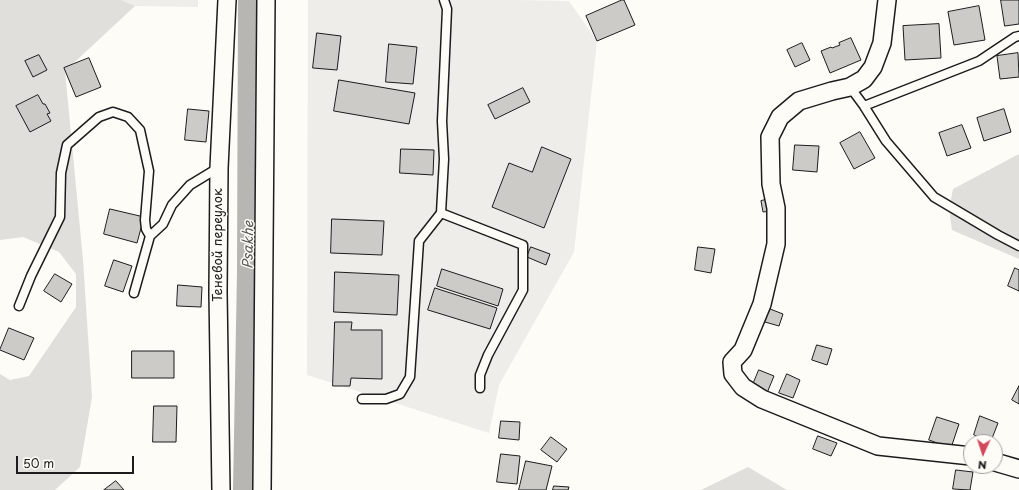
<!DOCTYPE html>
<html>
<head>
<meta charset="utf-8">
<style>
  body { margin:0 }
  #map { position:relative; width:1019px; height:490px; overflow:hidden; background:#fdfcf7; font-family:"Playpen Sans",sans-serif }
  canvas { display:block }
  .north { position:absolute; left:963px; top:434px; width:40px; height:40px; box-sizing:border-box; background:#fdfcf7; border:1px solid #a3a29f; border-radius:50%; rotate:183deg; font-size:11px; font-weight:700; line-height:16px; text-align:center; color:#1c1c1c }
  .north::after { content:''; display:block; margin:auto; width:14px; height:18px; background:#d1495b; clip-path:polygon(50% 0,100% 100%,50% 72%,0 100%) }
  .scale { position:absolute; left:16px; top:456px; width:118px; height:18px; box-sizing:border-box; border:2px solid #1c1c1c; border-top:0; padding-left:5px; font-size:12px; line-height:14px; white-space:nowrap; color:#1c1c1c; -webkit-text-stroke:3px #fdfcf7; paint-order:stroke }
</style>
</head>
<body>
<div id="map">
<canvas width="1019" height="490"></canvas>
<div class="north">N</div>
<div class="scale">50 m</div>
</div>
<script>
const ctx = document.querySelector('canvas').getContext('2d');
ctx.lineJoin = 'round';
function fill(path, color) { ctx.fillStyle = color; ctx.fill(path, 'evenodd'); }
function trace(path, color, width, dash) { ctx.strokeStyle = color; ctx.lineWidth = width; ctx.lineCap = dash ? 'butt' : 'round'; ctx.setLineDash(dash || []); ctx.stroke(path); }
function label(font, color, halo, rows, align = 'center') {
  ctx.font = font + ' "Playpen Sans",sans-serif'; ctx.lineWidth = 3; ctx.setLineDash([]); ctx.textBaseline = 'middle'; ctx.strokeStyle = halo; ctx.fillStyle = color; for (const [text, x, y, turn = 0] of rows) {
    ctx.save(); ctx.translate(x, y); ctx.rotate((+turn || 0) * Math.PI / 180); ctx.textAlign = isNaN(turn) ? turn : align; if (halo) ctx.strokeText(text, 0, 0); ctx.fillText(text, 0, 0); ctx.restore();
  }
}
const built = new Path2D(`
  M121 0H198V7L135 6Z
  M308 0H517L569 1 597 41 574 252 499 385 489 433 307 375Z`);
const green = new Path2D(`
  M0 0H121L135 6 65 71 83 260 92 397 80 467 55 490H0V374L10 380 29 376 76 307V274L59 252 23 237 0 240Z
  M1019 154V259L952 230 949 209 953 189Z
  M748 467 787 490H701Z`);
const river = new Path2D(`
  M247 490 251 272 252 0`);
const building = new Path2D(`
  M622 0H624L635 25 597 41 586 16Z
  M1001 0H1019V24L1005 26Z
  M979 6 985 40 954 45 948 12Z
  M939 24 941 58 905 60 903 26Z
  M317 33 341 36 337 70 313 68Z
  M851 38 861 60 830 73 821 51 831 47 832 48 840 45 839 43Z
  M802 43 810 60 795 67 787 50Z
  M389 44 417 47 413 84 386 82Z
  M1018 53 1019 77 1000 79 997 56Z
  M39 55 47 70 33 77 25 61Z
  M89 58 101 87 76 97 64 68Z
  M339 80 415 93 409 124 334 111Z
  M523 88 530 102 495 119 488 105Z
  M38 95 43 104H45L50 113 47 114 51 121 30 132 16 106Z
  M188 109 209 111 206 142 185 140Z
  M1004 109 1011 132 984 141 977 118Z
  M962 125 971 148 947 156 939 133Z
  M860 132 875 158 854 169 840 143Z
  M795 145 819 146 817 172 793 170Z
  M542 147 571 159 544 228 492 207 509 163 532 172Z
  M401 149 434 150 433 175 400 173Z
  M769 199 771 211 763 212 761 201Z
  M110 209 144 217 137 243 104 234Z
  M332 219 384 221 382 255 331 253Z
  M531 247 550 254 546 265 527 257Z
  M698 247 715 249 711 273 695 270Z
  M114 260 132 266 123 292 105 286Z
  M1015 268 1019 270V291L1008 286Z
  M442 269 503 289 498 306 437 286Z
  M335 272 399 275 397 315 334 312Z
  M55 274 72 284 61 302 44 291Z
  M178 285 202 287 201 307 177 306Z
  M435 288 497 308 490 329 428 310Z
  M770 309 783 314 779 326 765 322Z
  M335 322H352L351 330H382V379L351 378 350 386H333Z
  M9 328 34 338 24 360 0 350Z
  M817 345 832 349 827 365 812 360Z
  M132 351H174V378H132Z
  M759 370 774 376 767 393 752 387Z
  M787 374 800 380 793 398 779 393Z
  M1019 386V404L1012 400Z
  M154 406H177L176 442H153Z
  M980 416 998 423 991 441 974 435Z
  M937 417 959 424 951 448 929 440Z
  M501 421 520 422 519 440 499 438Z
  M818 436 837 443 831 456 813 449Z
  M551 437 567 449 557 462 541 450Z
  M501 454 520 456 517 484 497 482Z
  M526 461 552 466 546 490H519Z
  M956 470 973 472 970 490 953 489Z
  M116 481 124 490H104Z
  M554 486 569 487 568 490H553Z`);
const service = new Path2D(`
  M850 87 864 106 886 141 934 197 998 235 1019 246
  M864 106 979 61 1015 37 1019 36
  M441 213 523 245V290L488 355 480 375V388
  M134 293 150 236
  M19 306 31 276 60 217 61 173 67 145 99 117 113 112 128 117 140 130 149 171 145 220 146 229 150 236 163 224 172 205 190 185 218 168
  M362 399H386L400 394 410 377 419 241 441 213 444 159 442 121 447 9 444 0`);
const minor = new Path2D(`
  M887 0 882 43 873 67 864 79 850 87 832 91 799 101 780 117 770 137 771 184 776 208V244L762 304 743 350 732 362 733 374 743 387 762 399 878 446 971 456
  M995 462 1019 469
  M221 490 218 292 219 168 227 0
  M262 490 266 0`);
const streetNames = [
  ["Теневой переулок",218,245,-90]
];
const waterNames = [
  ["Psakhe",249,245,-89]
];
fill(built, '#eeede9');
fill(green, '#e0dfdb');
trace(river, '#b7b6b2', 28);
fill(building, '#cccbc8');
trace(building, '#1c1c1c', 1);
trace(service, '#1c1c1c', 11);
trace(minor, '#1c1c1c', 20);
trace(service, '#fdfcf7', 8);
trace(minor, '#fdfcf7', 17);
label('13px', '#1c1c1c', '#fdfcf7', streetNames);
label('italic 14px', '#5a5a58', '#fdfcf7', waterNames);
</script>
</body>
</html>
